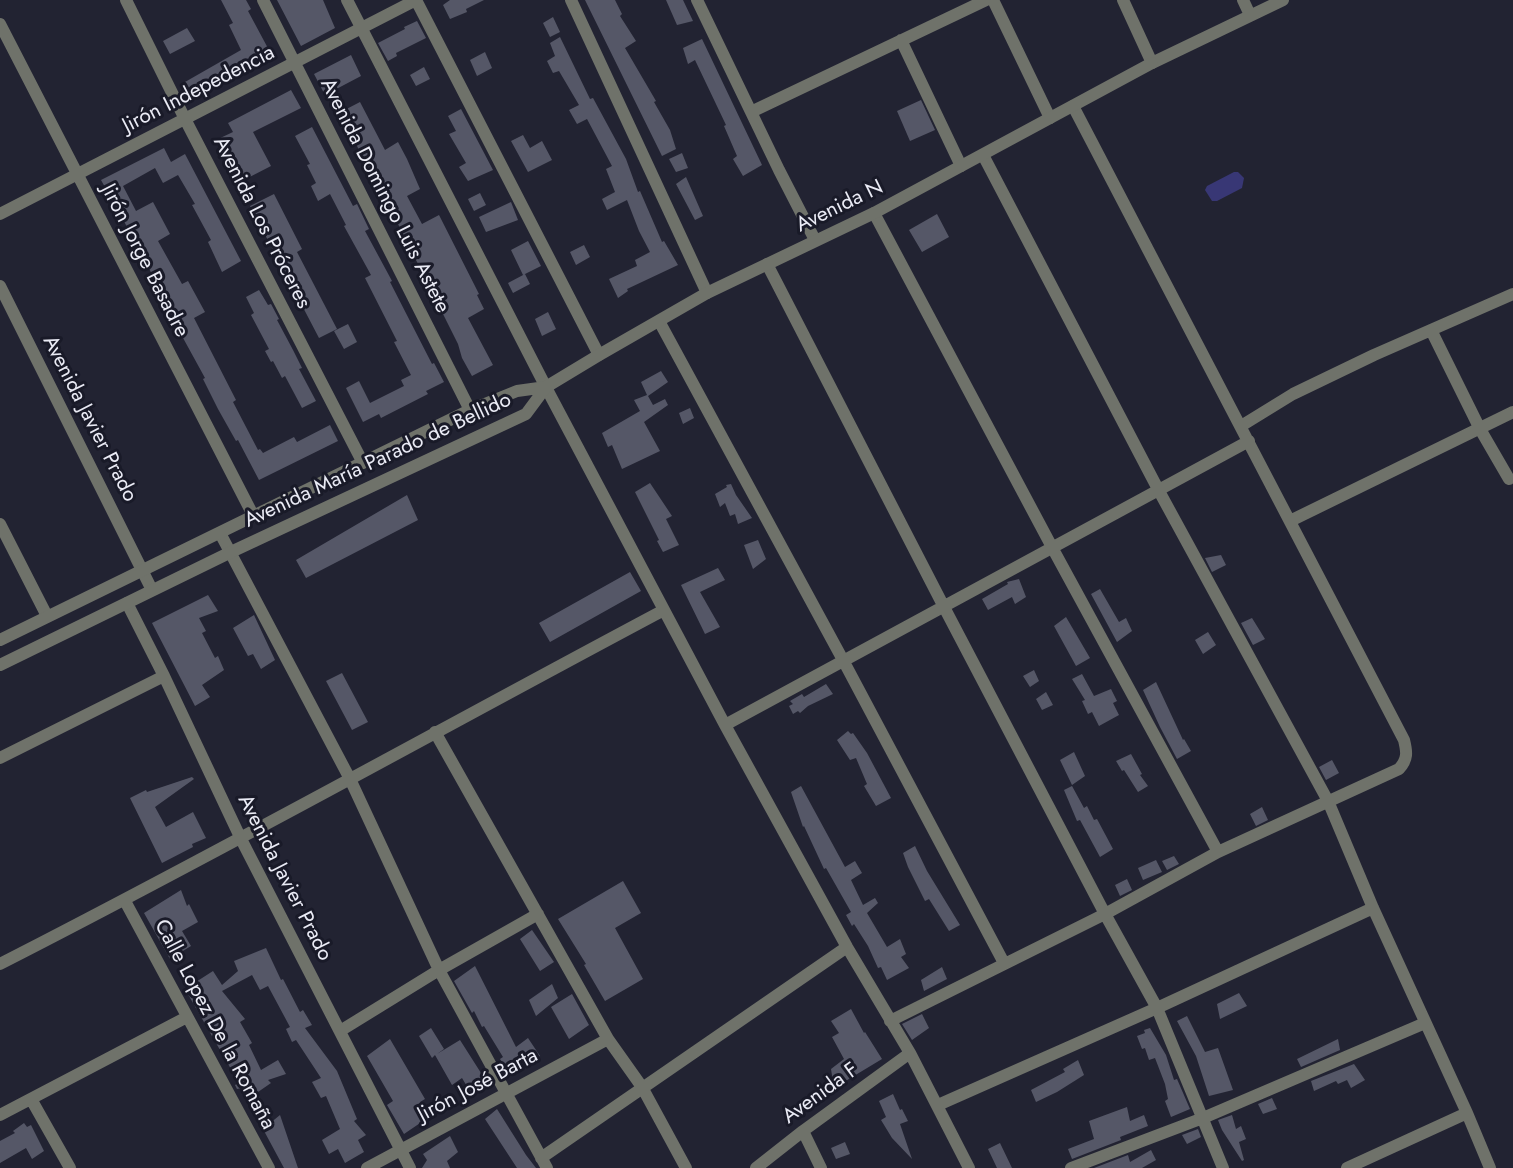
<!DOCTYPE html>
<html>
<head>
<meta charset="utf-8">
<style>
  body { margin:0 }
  canvas { display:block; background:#222332 }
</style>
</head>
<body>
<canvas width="1513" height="1168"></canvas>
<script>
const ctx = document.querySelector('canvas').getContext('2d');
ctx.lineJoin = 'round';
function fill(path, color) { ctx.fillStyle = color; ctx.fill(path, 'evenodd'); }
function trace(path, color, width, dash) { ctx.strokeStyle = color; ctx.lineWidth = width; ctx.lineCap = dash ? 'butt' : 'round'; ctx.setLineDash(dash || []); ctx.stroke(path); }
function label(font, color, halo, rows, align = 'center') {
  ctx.font = font + ' Jost,sans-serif'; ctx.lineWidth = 6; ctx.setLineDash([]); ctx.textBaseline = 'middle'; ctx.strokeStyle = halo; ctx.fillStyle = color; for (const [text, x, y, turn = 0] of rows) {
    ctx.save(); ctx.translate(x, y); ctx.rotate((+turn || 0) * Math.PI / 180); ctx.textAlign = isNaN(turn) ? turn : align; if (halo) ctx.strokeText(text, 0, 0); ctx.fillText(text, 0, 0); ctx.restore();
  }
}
const water = new Path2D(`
  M1234 172H1238L1244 178 1242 188 1217 201H1212L1205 190 1207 186Z`);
const building = new Path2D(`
  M221 0H246L251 9 248 11 270 52 193 97 185 82 241 50 229 25 233 23Z
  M277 0H323L335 28 301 46Z
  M450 0H484L466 9 467 12 450 19 443 5Z
  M585 0H615L622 14 620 16 636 41 625 48 656 101 654 102 670 130 676 149 662 156Z
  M666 0H683L693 21 677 25Z
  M553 17 560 32 550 37 543 23Z
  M417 21 426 38 396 53 397 56 388 61 378 43 405 29 404 27Z
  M187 28 195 41 170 54 163 41Z
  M560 37 590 99 593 98 626 159 638 192 640 191 662 242 664 241 678 265 627 289 628 291 618 298 609 279 637 266 635 260 650 252 639 231 627 200 607 210 602 199 615 192 606 169 612 166 587 119 577 124 569 110 579 105 559 71 553 73 547 61 555 56 550 43Z
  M702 39 762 165 743 176 733 159 737 156 724 126 726 125 695 60 688 64 683 48Z
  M485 52 492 68 477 76 470 60Z
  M351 55 361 76 325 95 314 74Z
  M424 67 430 79 416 86 410 75Z
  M291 90 301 108 253 132 271 166 238 183 216 140 233 132 228 123Z
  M921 100 935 130 910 141 897 111Z
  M360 102 385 150 398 142 407 159 420 189 407 196 422 224 439 215 479 294 477 295 484 309 468 318 493 365 472 376 462 358 458 344 398 224 388 206 385 207 361 161 364 160 349 130 344 132 335 115Z
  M461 109 493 170 468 181 459 167 466 163 449 134 456 131 448 116Z
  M312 127 353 206 357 204 369 229 365 231 392 281 390 282 432 364 434 363 444 382 426 391 428 394 381 418 379 414 363 422 346 388 359 381 370 403 404 386 401 380 411 375 394 342 397 341 365 278 371 275 344 226 346 225 330 194 318 201 311 186 316 183 307 165 310 164 295 136Z
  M523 135 530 148 542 141 552 160 528 172 511 141Z
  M164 148 171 162 185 154 241 261 222 272 208 242 211 240 192 205 195 204 178 175 163 183 155 168 123 186 136 211 153 202 170 234 158 241 182 284 188 281 205 312 194 318 236 400 233 402 258 450 260 449 263 453 294 437 297 442 330 425 338 441 259 480 238 440 236 441 218 409 203 379 205 378 160 296 162 295 141 252 101 180Z
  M682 153 688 168 676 172 669 159Z
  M686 177 703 216 695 220 676 184Z
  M480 193 486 205 474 211 468 199Z
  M274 194 302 249 297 252 337 329 319 338 250 206Z
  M511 202 518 220 486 232 479 217Z
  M937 214 949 237 922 252 909 230Z
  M528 241 541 266 523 275 511 250Z
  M584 245 590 257 576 265 570 252Z
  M525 274 530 284 513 293 508 283Z
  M259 290 268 305 271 304 279 319 277 320 293 350 302 368 299 369 316 401 302 408 285 376 282 378 273 361 271 362 265 351 269 349 251 315 254 313 246 297Z
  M548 312 556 329 542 336 535 319Z
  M348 324 357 342 344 349 334 331Z
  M661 371 668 382 648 396 653 405 665 399 668 405 644 422 660 451 622 469 612 445 608 447 602 433 640 411 634 400 647 395 641 382Z
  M690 408 694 418 683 424 679 413Z
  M650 483 672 516 666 519 679 545 663 552 657 541 659 540 635 492Z
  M731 484 736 495 752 518 738 524 735 514 730 516 725 503 720 507 715 494 727 487 726 485Z
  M407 495 418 520 306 578 296 560Z
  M758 540 766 559 753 569 744 545Z
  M1221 555 1226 565 1212 572 1205 558Z
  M718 568 725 580 700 592 720 627 705 634 681 585Z
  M630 572 641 591 550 642 539 623Z
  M1019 579 1026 597 1015 604 1012 597 988 610 982 599 1008 584 1007 582Z
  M1100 589 1119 622 1126 618 1132 631 1117 642 1091 594Z
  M208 595 218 611 199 618 206 631 202 633 215 658 218 656 224 670 202 685 210 697 195 706 152 623Z
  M254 615 275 660 261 669 253 654 248 656 233 628Z
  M1066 617 1090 658 1076 666 1054 626Z
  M1252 618 1265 639 1253 645 1241 623Z
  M1208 632 1216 645 1203 654 1195 640Z
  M1034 670 1039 681 1030 687 1023 676Z
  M342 673 368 722 352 730 326 681Z
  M1082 674 1094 696 1111 689 1117 701 1113 703 1119 715 1099 726 1092 712 1088 714 1082 701 1085 700 1072 679Z
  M1156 682 1183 740 1184 739 1191 751 1177 759 1160 727 1143 690Z
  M826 684 833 694 808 706 800 713 798 711 793 714 789 706 793 704 790 701 802 694 804 697Z
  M1046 692 1053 705 1042 710 1036 699Z
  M848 731 851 734 853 733 867 753 891 798 876 806 864 786 867 784 856 758 850 760 837 740Z
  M1074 752 1085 776 1072 785 1060 760Z
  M1131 754 1142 774 1140 775 1148 786 1138 792 1124 770 1122 771 1116 761Z
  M1332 760 1339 773 1326 780 1319 767Z
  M192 777 194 779 155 807 166 827 193 812 206 838 192 844 193 847 162 863 130 798 146 790 147 792Z
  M801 786 845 867 855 861 862 873 851 880 863 905 875 898 878 903 867 913 887 947 900 939 906 954 901 957 909 968 887 980 881 967 878 968 868 946 854 924 852 926 846 915 851 912 826 868 824 869 804 826 803 827 791 792Z
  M1072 786 1084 808 1087 806 1094 820 1097 819 1113 849 1100 857 1080 820 1077 821 1064 790Z
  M1262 807 1268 820 1256 826 1250 814Z
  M915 846 927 871 960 925 949 931 929 899 925 901 908 867 903 853Z
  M1174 856 1179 864 1167 870 1162 861Z
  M1156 860 1162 872 1143 880 1138 868Z
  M1127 879 1132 890 1120 896 1115 885Z
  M623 881 641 913 615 928 643 979 605 1001 584 965 586 964 558 919Z
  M181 890 187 906 189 904 198 922 182 931 191 946 170 959 144 913Z
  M532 930 554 962 540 971 520 939Z
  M266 948 281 980 283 979 300 1012 303 1010 312 1025 305 1028 337 1071 357 1119 354 1121 366 1135 358 1140 364 1152 345 1163 338 1149 329 1154 322 1140 340 1129 326 1096 321 1098 312 1082 321 1078 296 1040 292 1042 286 1029 290 1027 268 986 260 990 252 975 222 991 245 1019 240 1022 252 1043 249 1045 261 1070 278 1060 286 1074 268 1080 271 1083 258 1092 260 1098 250 1105 242 1088 237 1089 235 1085 239 1083 185 989 213 971 222 985 238 971 234 961Z
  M475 966 516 1047 528 1038 540 1056 509 1074 500 1059 503 1057 484 1026 482 1027 474 1011 472 1013 454 981Z
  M942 967 947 979 924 991 921 980Z
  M552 984 558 998 536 1016 529 1000Z
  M1239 993 1247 1006 1220 1019 1217 1004Z
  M572 994 589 1025 569 1039 551 1007Z
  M851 1009 864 1033 865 1032 882 1059 834 1088 831 1069 844 1059 832 1037 839 1033 831 1021Z
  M922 1014 929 1028 912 1040 902 1024Z
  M1187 1016 1205 1052 1218 1048 1233 1090 1209 1096 1196 1056 1177 1021Z
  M431 1028 444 1049 437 1054 460 1040 488 1084 471 1093 462 1078 452 1085 435 1055 432 1058 419 1036Z
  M1150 1028 1166 1055 1174 1080 1177 1079 1190 1109 1171 1117 1165 1101 1168 1099 1165 1084 1155 1058 1149 1060 1145 1048 1142 1049 1137 1036 1145 1033 1144 1030Z
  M390 1039 425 1099 420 1102 429 1117 404 1134 387 1105 393 1101 367 1056Z
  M1338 1039 1340 1050 1301 1067 1297 1059Z
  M1078 1060 1084 1075 1057 1092 1036 1102 1031 1090 1065 1072 1063 1069Z
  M1354 1064 1365 1080 1351 1088 1347 1080 1338 1084 1336 1081 1314 1091 1311 1081Z
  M893 1094 900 1110 902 1109 908 1121 900 1124 912 1159 892 1138 881 1120 886 1117 879 1101Z
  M1272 1098 1277 1109 1263 1114 1258 1104Z
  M1127 1107 1130 1121 1144 1115 1148 1126 1120 1137 1121 1140 1072 1159 1068 1149 1094 1139 1089 1121Z
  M497 1109 526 1155 536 1168H517L485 1119Z
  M280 1115 298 1168H284L263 1129Z
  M1232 1115 1236 1129 1241 1126 1246 1139 1239 1142 1244 1160 1242 1161 1222 1130 1218 1120Z
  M24 1123 27 1127 31 1125 44 1151 32 1159 26 1148 0 1163V1141L15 1133 13 1131Z
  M1198 1129 1201 1137 1187 1144 1182 1135Z
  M450 1136 458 1152 447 1161 450 1168H422L427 1160 423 1154Z
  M845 1142 850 1154 836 1159 831 1148Z
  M1000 1143 1012 1168H997L988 1149Z
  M1151 1150 1156 1160 1142 1168H1094L1128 1155 1130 1162Z`);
const minor = new Path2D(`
  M126 0 185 119 363 463
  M263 0 470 410
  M347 0 550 395 725 725 847 947 910 1053 969 1168
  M416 0 599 355
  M571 0 707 293
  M697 0 779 170 815 240
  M993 0 1050 118
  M1123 0 1152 63 1283 0
  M1243 0 1250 15
  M0 24 254 517
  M901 40 961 166
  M751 112 986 0
  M983 155 1159 491 1328 801 1373 908 1467 1113 1490 1168
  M874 213 1053 549 1218 852
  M0 214 416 0
  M767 264 944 607 1105 914 1157 1008 1223 1168
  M0 286 152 590
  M659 321 843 660 1004 963
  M1431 330 1480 429 1509 479
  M1241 426 1293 394 1374 355 1513 294
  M1290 521 1513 412
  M0 524 47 616
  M220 533 350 779 439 970 547 1168
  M127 603 164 676 241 839 410 1168
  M725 725 1249 441
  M435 732 608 1039 642 1087 686 1168
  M0 758 164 676
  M125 901 269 1168
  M0 964C224 850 442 728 664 610
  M890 1021 1105 914 1218 852 1399 769C1408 759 1407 752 1404 740L1073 106
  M340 1031 439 970 538 914
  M31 1099 70 1168
  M938 1105 1157 1008 1373 908
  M0 1115 187 1017
  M803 1131 821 1168
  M541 1158 847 947
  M367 1168 608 1039
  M756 1168 803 1131 910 1053
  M1071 1168 1203 1118 1425 1023
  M1347 1168 1467 1113`);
const tertiary = new Path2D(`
  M0 640 470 410 517 391 546 387
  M0 665 231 552 526 414 546 387 599 355 707 293 874 213 1152 63`);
const streetNames = [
  ["Jirón Indepedencia",199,90,-27],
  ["Avenida Domingo Luis Astete",384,196,63],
  ["Avenida N",840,207,-26],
  ["Avenida Los Próceres",261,223,63],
  ["Jirón Jorge Basadre",144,261,63],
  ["Avenida Javier Prado",89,419,63],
  ["Avenida María Parado de Bellido",378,461,-25],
  ["Avenida Javier Prado",284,878,63],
  ["Calle Lopez De la Romaña",214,1025,62],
  ["Jirón José Barta",478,1086,-28],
  ["Avenida F",821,1094,-36]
];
fill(water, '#383775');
fill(building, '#555767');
trace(minor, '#6f726a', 12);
trace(tertiary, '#6f726a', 12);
label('21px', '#eaebf5', '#191a28', streetNames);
</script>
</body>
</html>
